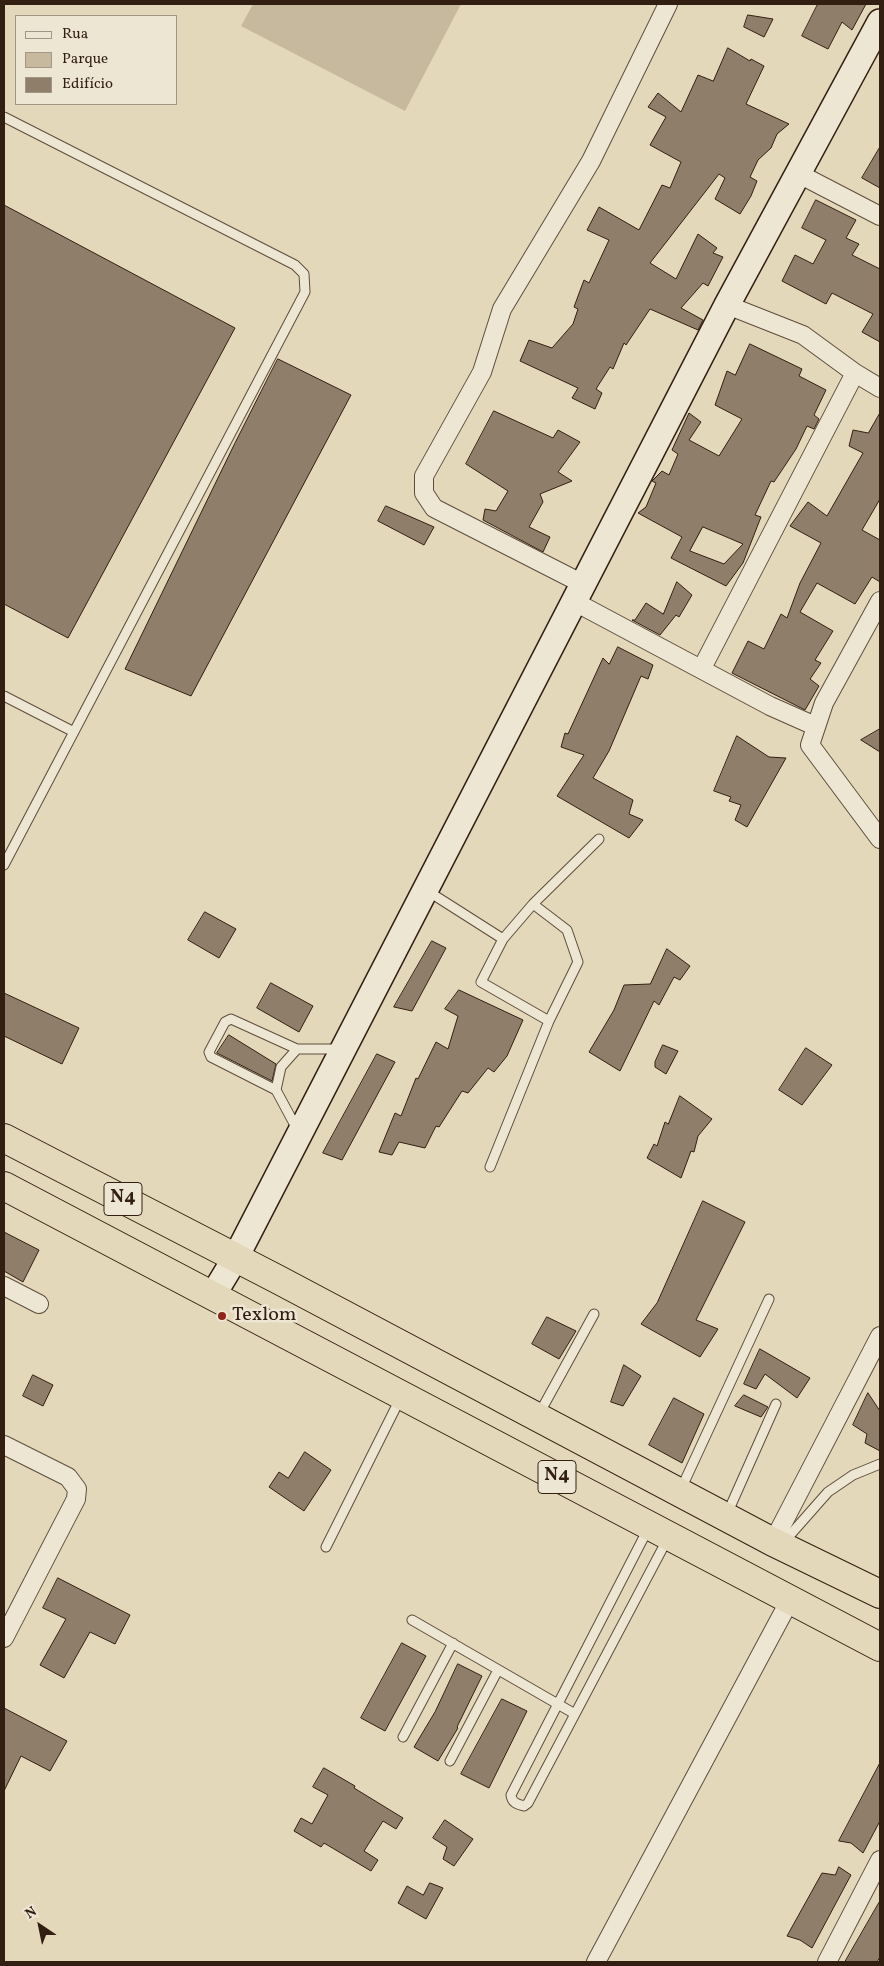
<!DOCTYPE html>
<html>
<head>
<meta charset="utf-8">
<style>
  body { margin:0 }
  #map { position:relative; width:884px; height:1966px; overflow:hidden; background:#e4d8bb; font-family:Vollkorn,serif }
  canvas { display:block }
  .frame { position:absolute; inset:0; border:5px solid #321f12; pointer-events:none }
  .legend { position:absolute; left:15px; top:15px; width:162px; height:90px; box-sizing:border-box; background:#ede6d3; border:1px solid #a29686; margin:0; padding:6px 9px; list-style:none; font-size:15px; color:#321f12 }
  .legend li { display:flex; align-items:center; gap:10px; height:25px }
  .legend b { width:25px; border:1px solid #a29686 }
  .north { position:absolute; left:15px; top:1901px; width:50px; height:50px; -webkit-text-stroke:4px #ede6d3; paint-order:stroke; rotate:326deg; font-size:14px; font-weight:700; line-height:20px; text-align:center; color:#321f12 }
  .north::after { content:''; display:block; margin:auto; width:18px; height:22px; background:#321f12; clip-path:polygon(50% 0,100% 100%,50% 72%,0 100%) }
</style>
</head>
<body>
<div id="map">
<canvas width="884" height="1966"></canvas>
<div class="frame"></div>
<ul class="legend">
<li><b style="height:6px;background:#ede6d3"></b>Rua</li>
<li><b style="height:14px;background:#c6b99e"></b>Parque</li>
<li><b style="height:14px;background:#8f7f6a"></b>Edifício</li>
</ul>
<div class="north">N</div>
</div>
<script>
const ctx = document.querySelector('canvas').getContext('2d');
ctx.lineJoin = 'round';
function fill(path, color) { ctx.fillStyle = color; ctx.fill(path, 'evenodd'); }
function trace(path, color, width, dash) { ctx.strokeStyle = color; ctx.lineWidth = width; ctx.lineCap = dash ? 'butt' : 'round'; ctx.setLineDash(dash || []); ctx.stroke(path); }
function label(font, color, halo, rows, align = 'center') {
  ctx.font = font + ' Vollkorn,serif'; ctx.lineWidth = 5; ctx.setLineDash([]); ctx.textBaseline = 'middle'; ctx.strokeStyle = halo; ctx.fillStyle = color; for (const [text, x, y, turn = 0] of rows) {
    ctx.save(); ctx.translate(x, y); ctx.rotate((+turn || 0) * Math.PI / 180); ctx.textAlign = isNaN(turn) ? turn : align; if (halo) ctx.strokeText(text, 0, 0); ctx.fillText(text, 0, 0); ctx.restore();
  }
}
const green = new Path2D(`
  M253 4H461L405 111 241 26Z`);
const building = new Path2D(`
  M818 4H866L852 30 842 22 828 49 802 36Z
  M748 15 773 19 764 37 744 27Z
  M728 48 750 61 751 59 764 66 746 104 789 124 777 134 771 148 758 160 750 177 757 181 751 196 740 214 715 199 725 178 719 174 650 263 676 279 698 234 717 248 713 253 723 257 708 286 703 283 681 308 703 320 698 330 650 309 626 345 624 343 613 369 610 367 596 389 602 393 595 409 572 398 578 388 520 361 529 340 552 348 573 324 578 309 574 307 581 288 584 280 589 283 609 240 587 230 599 207 639 230 662 185 670 188 681 162 650 145 666 117 648 107 658 93 681 112 698 75 713 81Z
  M880 147V188L862 178Z
  M816 200 856 220 846 238 859 244 852 255 880 269V342L862 332 873 314 832 293 826 304 782 281 795 255 813 264 826 240 802 228Z
  M4 205 235 328 68 638 4 604Z
  M750 344 802 369 799 376 826 390 814 415 819 419 814 429 807 426 796 449 774 482 771 481 755 515 761 517 743 563 726 586 671 558 682 537 638 513 646 507 656 483 652 481 662 471 669 475 678 454 672 450 689 413 701 422 689 440 719 456 742 419 715 405 727 371 735 375ZM703 527 743 544 724 564 690 551Z
  M278 359 351 395 191 696 125 669 235 443Z
  M494 411 553 438 558 430 580 442 558 472 572 481 540 494 543 502 529 527 550 537 543 552 483 520 485 509 496 511 508 491 466 464Z
  M880 413V499L862 530 880 540V582L872 577 855 604 817 583 800 612 833 631 815 660 821 663 810 679 819 686 805 710 732 673 748 641 764 649 781 614 787 618 800 583 821 543 790 526 808 502 827 516 863 453 849 446 853 430 868 433Z
  M386 506 434 527 424 545 378 521Z
  M677 582 692 595 679 617 676 615 660 635 632 620H635L646 603 663 614Z
  M618 647 653 665 648 679 641 676 609 751 593 778 633 800 629 814 643 820 629 838 557 796 584 755 561 747 565 733 568 734 603 658 609 664Z
  M880 729V752L861 740Z
  M737 736 769 757 786 758 747 827 735 820 741 805 729 801 731 797 714 791Z
  M205 912 236 929 219 958 188 940Z
  M432 941 446 948 412 1011 394 1007Z
  M667 949 690 966 680 980 674 977 659 1005 654 1001 620 1071 589 1052 614 1010 624 985 650 984Z
  M271 983 313 1006 299 1032 257 1008Z
  M459 990 523 1020 507 1056 494 1072 488 1068 468 1093 462 1091 439 1127 436 1126 425 1148 399 1142 392 1155 379 1152 395 1113 401 1116 416 1078 418 1079 436 1042 448 1049 458 1016 445 1009Z
  M4 993 79 1028 62 1064 4 1036Z
  M229 1035 276 1064 272 1081 217 1053Z
  M663 1045 678 1051 666 1074 655 1067V1062Z
  M806 1048 832 1065 802 1105 779 1090Z
  M377 1054 395 1062 342 1160 323 1153Z
  M680 1096 712 1119 698 1136 694 1152 691 1151 681 1178 647 1158 654 1144 657 1146 665 1122 668 1124Z
  M703 1201 745 1222 696 1320 718 1329 700 1357 641 1324 657 1303Z
  M4 1232 39 1250 23 1282 4 1271Z
  M547 1317 576 1331 559 1359 532 1344Z
  M760 1349 810 1378 797 1398 765 1374 756 1389 744 1384Z
  M624 1365 641 1376 623 1406 611 1402Z
  M33 1375 53 1385 43 1406 23 1396Z
  M868 1393 880 1411V1451L865 1443 867 1434 853 1425Z
  M744 1395 768 1407 761 1417 735 1406Z
  M674 1398 704 1414 682 1463 649 1445Z
  M305 1452 331 1470 304 1511 269 1487 279 1472 288 1478Z
  M58 1578 130 1615 115 1644 90 1632 64 1678 40 1665 66 1619 43 1608Z
  M402 1643 426 1656 385 1731 361 1718Z
  M458 1664 482 1676 457 1727 458 1728 438 1761 414 1747 435 1712Z
  M502 1699 527 1711 489 1788 461 1774Z
  M4 1708 67 1741 50 1771 21 1756 4 1791Z
  M880 1763V1821L863 1853 851 1843 839 1841Z
  M324 1768 355 1786 354 1788 403 1818 396 1829 383 1821 364 1851 378 1860 371 1871 324 1843 321 1847 294 1831 301 1818 312 1824 328 1795 313 1787Z
  M445 1820 473 1839 454 1866 443 1859 447 1847 433 1838Z
  M839 1867 851 1875 812 1948 800 1940 787 1936 822 1873 835 1875Z
  M430 1883 443 1888 426 1919 398 1903 407 1886 423 1895Z
  M880 1901V1957L877 1962H845Z`);
const lane = new Path2D(`
  M4 117 295 265 304 274 305 292 4 865
  M4 696 74 732
  M426 890 503 939 533 904 599 839
  M503 939 481 982 549 1021
  M276 1090 211 1057 209 1052 225 1022 231 1019 297 1049
  M297 1129 276 1090 281 1067 297 1049H341
  M490 1167 549 1021 578 962 567 930 533 904
  M539 1414 594 1314
  M681 1489 769 1299
  M727 1514 776 1404
  M649 1527 511 1795C512 1803 517 1804 524 1806L528 1803 668 1538
  M783 1543 828 1492 853 1475 880 1464
  M326 1547 401 1397
  M412 1620 575 1714
  M403 1737 453 1643
  M450 1761 498 1670`);
const street = new Path2D(`
  M799 174 880 216
  M727 305 803 335 855 373 880 388
  M583 584 434 508 424 493V476L482 372 502 309 591 161 668 4
  M880 601 824 703 810 745 880 839
  M575 602 770 706 815 726
  M702 668 855 373
  M4 1286 39 1304
  M4 1445 68 1477 77 1489 76 1499 4 1638
  M773 1542 880 1336
  M596 1962 790 1600
  M827 1962 880 1860`);
const secondary = new Path2D(`
  M213 1295 236 1257 727 305 880 22`);
const highway = new Path2D(`
  M4 1138 277 1279 773 1542 880 1594
  M4 1186 880 1647`);
const markers = [
  [222,1316,5,"#8f2418"]
];
const shields = [
  [123,1199,38],
  [557,1477,38]
];
const shieldNames = [
  ["N4",123,1199],
  ["N4",557,1477]
];
const poiNames = [
  ["Texlom",232,1316]
];
fill(green, '#c6b99e');
fill(building, '#8f7f6a');
trace(building, '#321f12', 1);
trace(lane, '#5e4d3c', 11);
trace(street, '#5e4d3c', 20);
trace(secondary, '#321f12', 28);
trace(highway, '#321f12', 30);
trace(lane, '#ede6d3', 9);
trace(street, '#ede6d3', 18);
trace(secondary, '#ede6d3', 25);
trace(highway, '#e4d8bb', 28);
for (const [x, y, r, color] of markers) { const dot = new Path2D(); dot.arc(x, y, r, 0, 2 * Math.PI); ctx.fillStyle = color; ctx.fill(dot); trace(dot, '#ede6d3', 2); }
for (const [x, y, w] of shields) { const box = new Path2D(); box.roundRect(x - w / 2, y - 16.5, w, 33, 4); ctx.fillStyle = '#ede6d3'; ctx.fill(box); trace(box, '#321f12', 1); }
label('bold 19px', '#321f12', null, shieldNames);
label('20px', '#321f12', '#ede6d3', poiNames, 'left');
</script>
</body>
</html>
